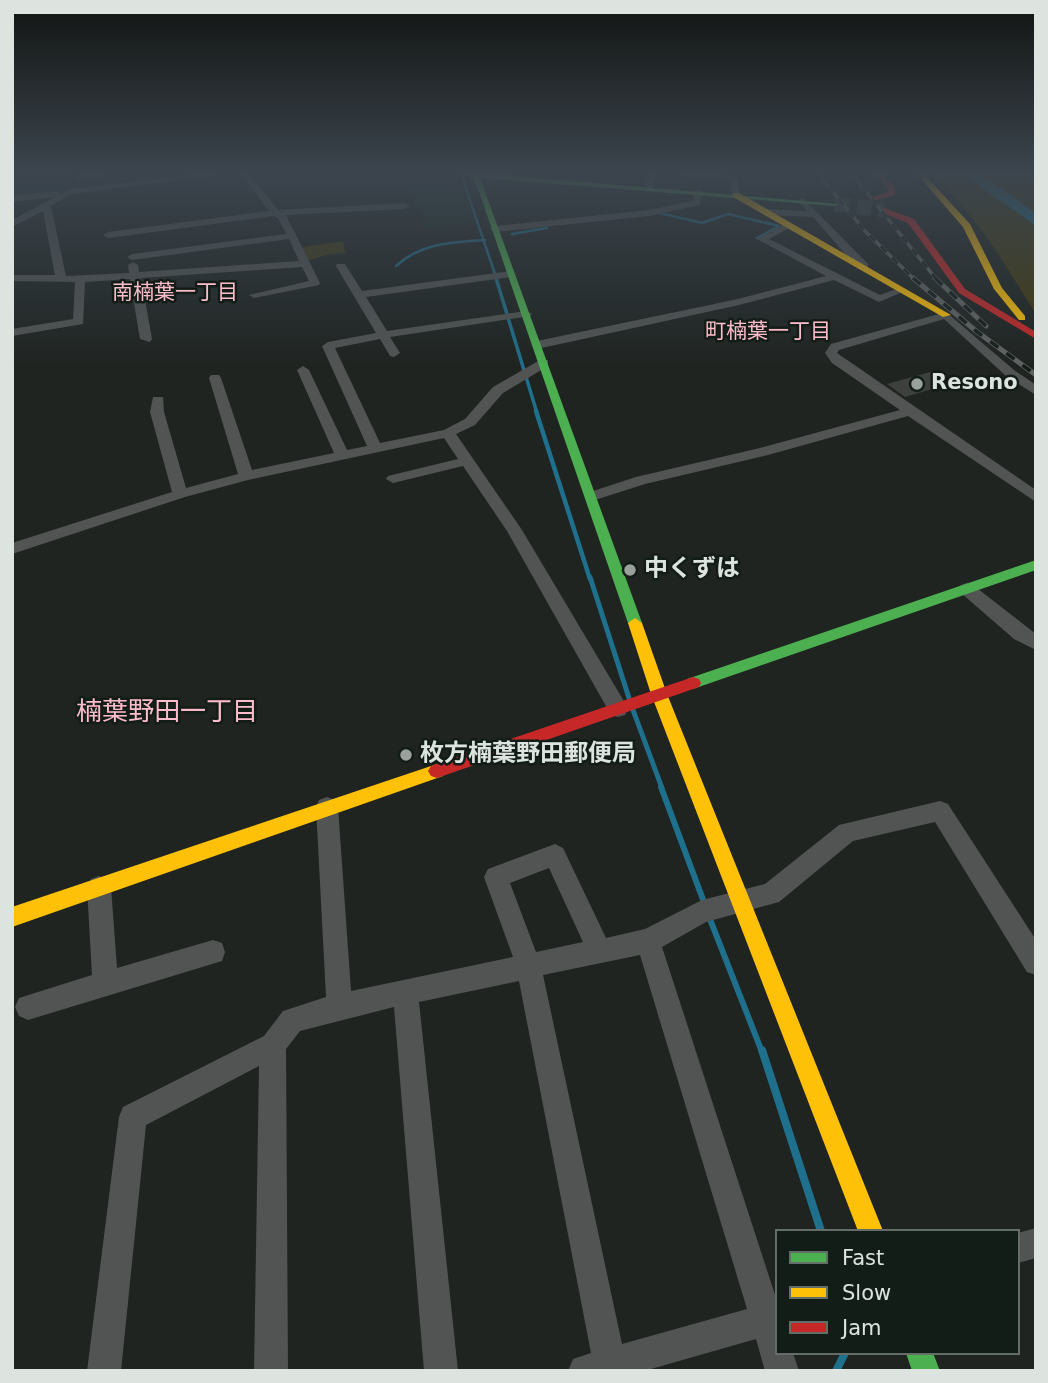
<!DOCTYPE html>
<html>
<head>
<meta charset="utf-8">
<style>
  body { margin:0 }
  #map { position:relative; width:1048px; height:1383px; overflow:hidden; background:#1f2421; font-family:"DejaVu Sans",sans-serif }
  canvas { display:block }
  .frame { position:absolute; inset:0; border:14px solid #dde4e0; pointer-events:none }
  .legend { position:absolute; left:775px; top:1229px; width:245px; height:126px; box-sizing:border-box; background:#131d18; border:2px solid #646d68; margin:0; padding:9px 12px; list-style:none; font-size:21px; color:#dde4e0 }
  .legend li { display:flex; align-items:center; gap:14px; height:35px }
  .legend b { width:35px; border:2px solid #646d68 }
</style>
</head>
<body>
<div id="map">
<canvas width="1048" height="1383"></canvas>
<div class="frame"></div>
<ul class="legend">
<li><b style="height:9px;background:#4caf50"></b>Fast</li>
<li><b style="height:9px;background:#ffc107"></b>Slow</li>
<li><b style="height:9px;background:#c62828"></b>Jam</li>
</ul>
</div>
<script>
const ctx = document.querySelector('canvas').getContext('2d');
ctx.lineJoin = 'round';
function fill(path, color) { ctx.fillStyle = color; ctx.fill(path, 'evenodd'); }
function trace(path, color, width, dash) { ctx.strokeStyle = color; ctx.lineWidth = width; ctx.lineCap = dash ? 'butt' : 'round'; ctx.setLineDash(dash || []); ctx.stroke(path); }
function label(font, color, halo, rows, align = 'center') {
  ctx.font = font + ' "DejaVu Sans","Noto Sans JP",sans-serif'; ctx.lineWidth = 5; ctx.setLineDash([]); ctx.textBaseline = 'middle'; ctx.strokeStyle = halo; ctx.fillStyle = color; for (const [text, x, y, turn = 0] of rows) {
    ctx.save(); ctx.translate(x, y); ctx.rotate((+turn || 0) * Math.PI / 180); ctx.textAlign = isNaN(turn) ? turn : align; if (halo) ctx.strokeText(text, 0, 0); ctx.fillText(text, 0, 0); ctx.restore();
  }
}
const built = new Path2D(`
  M12 174H70L73 190 12 199Z
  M404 184 462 187 475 223 425 227 424 213 415 205 416 195 403 186Z`);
const green = new Path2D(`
  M929 174H1036V314C1005 265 975 211 929 174Z
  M343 241 345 253 326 255 304 262 297 248Z`);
const streamFar5 = new Path2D(`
  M461 174 497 280
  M660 213 702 223 728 214 779 226 757 238
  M512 234 547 228
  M396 266C421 243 453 242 485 240`);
const streamFar4 = new Path2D(`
  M496 278 537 413`);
const streamFar3 = new Path2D(`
  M536 411 590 579`);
const streamFar2 = new Path2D(`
  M590 577 629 698
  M633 710 662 788`);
const streamFar1 = new Path2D(`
  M661 787 705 905
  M708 914 762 1052`);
const stream = new Path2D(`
  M762 1050 821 1231
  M836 1371 845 1353`);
const river = new Path2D(`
  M963 174H980L1036 213V226Z`);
const building = new Path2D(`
  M934 371 953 383 905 397 887 384Z`);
const primaryTunnel = new Path2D(`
  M835 204 884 210`);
const street = new Path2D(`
  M86 174H109L78 181 74 178Z
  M198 174H226L72 194 51 206 66 276 129 273 128 265 133 262 138 265 139 272 299 261 289 239 132 260 127 257 132 254 286 234 278 218 274 216 108 238 103 235 108 232 269 211 241 174H250L278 210 405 203 410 206 405 209 286 215 320 283 319 285 254 298 249 295 309 281 302 267 141 278 152 339 150 342 140 339 130 279 85 282 83 324 12 336V329L73 319 75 282 12 281V275H55L43 211 12 227V220L55 197 12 202V196L56 191 60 194 70 189Z
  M649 174H659L654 178 653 188 649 191 645 188Z
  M674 174H721L737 178 740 195 733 197 730 181Z
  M699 189 703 192 699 205 649 216 495 232 490 229 495 226 649 210 692 201 695 192Z
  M803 198 868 264V268L858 269 813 217 765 215 760 212 765 209 807 211 798 201Z
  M788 222 793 225 791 227 769 239 880 295 902 287 907 290 879 302 834 280 739 305 537 349 531 345 537 341 738 299 826 276 757 239Z
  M337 264H345L362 291 511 271 516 274 511 277 366 297 387 331 526 311 532 314 530 316 390 337 400 353 394 357 390 356 380 339 335 348 380 443 444 430 465 419 493 387 540 360H548V366L503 393 475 425 456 434 522 530 625 703 628 709 625 715 618 717 611 715 507 531 463 466 393 483 386 479 388 476 458 459 444 438 248 480 185 497 12 554V543L172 492 150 412 153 397H163L164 412 186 488 238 474 209 378 211 375H219L221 378 252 470 334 453 297 370 303 366 309 370 347 450 367 446 322 346 328 342 376 333 336 266Z
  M946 312 1014 370 1036 385V395L1006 376 944 319 839 350 837 353 1036 490V502L908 416 768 455 645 484 592 501 584 496 587 493 636 477 760 448 900 410 832 363 825 353 831 344Z
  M967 583 973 585 1036 634V650L1014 639 961 593 958 589 961 585Z
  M327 797 335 800 338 807 351 991 513 957 484 877 488 869 555 844 563 848 606 938 645 929 702 900 765 884 839 825 940 801 948 804 1036 940V975L1027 972 935 822 853 841 779 902 706 922 662 947 777 1301V1353H793L799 1371H765L756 1339 644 1371H568L573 1359 591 1353 519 981 419 1002 458 1371H424L394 1007 300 1031 286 1049 288 1371H254L259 1066 146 1125 121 1371H87L119 1117 123 1107 264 1036 283 1011 326 997 316 807 319 800ZM549 868 583 942 536 952 510 883ZM640 955 747 1309 622 1344 543 975Z
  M99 876 107 879 111 887 117 968 213 940 222 943 225 952 222 961 28 1020 19 1016 15 1007 19 998 92 975 87 887 91 879Z
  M1036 1228V1258L1018 1263V1233Z`);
const fast = new Path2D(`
  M458 174H490L839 204 835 206 480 178 642 623 640 627 635 628 628 623 477 186 472 177Z
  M1036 560V570L693 689 687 687 685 683 687 679Z
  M906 1353H933L940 1371H912Z`);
const slow = new Path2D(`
  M917 174H924L970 224 1002 288 1025 316V320H1019L994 289 963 227Z
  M733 193H739L951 315 943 317 733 197Z
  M635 618 642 623 667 694 883 1231H858L651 694 628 623Z
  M437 764 443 766 446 771 443 776 12 927V907Z`);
const jam = new Path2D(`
  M875 174H882L895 187V195L872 201V197L888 192V188Z
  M884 208 914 219 965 289 1036 332V339L959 293 908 223 881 212Z
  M693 677 699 679 701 683 699 687 437 778 431 776 428 771 431 766Z`);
const railFar1 = new Path2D(`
  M818 174 865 231 915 280
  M852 174 937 280`);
const rail = new Path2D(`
  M913 278 976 331 1036 375
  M935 278 986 326`);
const markers = [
  [917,384,7,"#9aa19d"],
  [630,570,7,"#9aa19d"],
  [406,755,7,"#9aa19d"]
];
const farNeighbourhoodnames = [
  ["南楠葉一丁目",175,294],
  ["町楠葉一丁目",768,333]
];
const farPoinames = [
  ["Resono",931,384]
];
const poiNames = [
  ["中くずは",644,570],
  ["枚方楠葉野田郵便局",420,755]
];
const neighbourhoodNames = [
  ["楠葉野田一丁目",167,713]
];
fill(built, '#1c2d25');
fill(green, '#403a10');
trace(streamFar5, '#1f708c', 2.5);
trace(streamFar4, '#1f708c', 3.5);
trace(streamFar3, '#1f708c', 4.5);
trace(streamFar2, '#1f708c', 5);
trace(streamFar1, '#1f708c', 6);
trace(stream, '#1f708c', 8);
fill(river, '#1f708c');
fill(building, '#3d403c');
trace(primaryTunnel, '#3c413e', 15, [15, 7]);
fill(street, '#515453');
fill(fast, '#4caf50');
fill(slow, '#ffc107');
fill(jam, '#c62828');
trace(railFar1, '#606362', 3.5);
trace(rail, '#606362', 5);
trace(railFar1, '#131d18', 2.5, [8]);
trace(rail, '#131d18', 3.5, [10]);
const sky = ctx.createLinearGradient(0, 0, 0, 368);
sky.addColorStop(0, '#111412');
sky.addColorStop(0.47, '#3c454e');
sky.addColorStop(1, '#3c454e00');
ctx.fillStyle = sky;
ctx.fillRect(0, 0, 1048, 368);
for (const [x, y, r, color] of markers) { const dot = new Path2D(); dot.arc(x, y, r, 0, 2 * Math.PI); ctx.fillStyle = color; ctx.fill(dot); trace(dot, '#131d18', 2.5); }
label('21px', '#ffbccc', '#131d18', farNeighbourhoodnames);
label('bold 21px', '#dde4e0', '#131d18', farPoinames, 'left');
label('bold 24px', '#dde4e0', '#131d18', poiNames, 'left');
label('26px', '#ffbccc', '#131d18', neighbourhoodNames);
</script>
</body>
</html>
